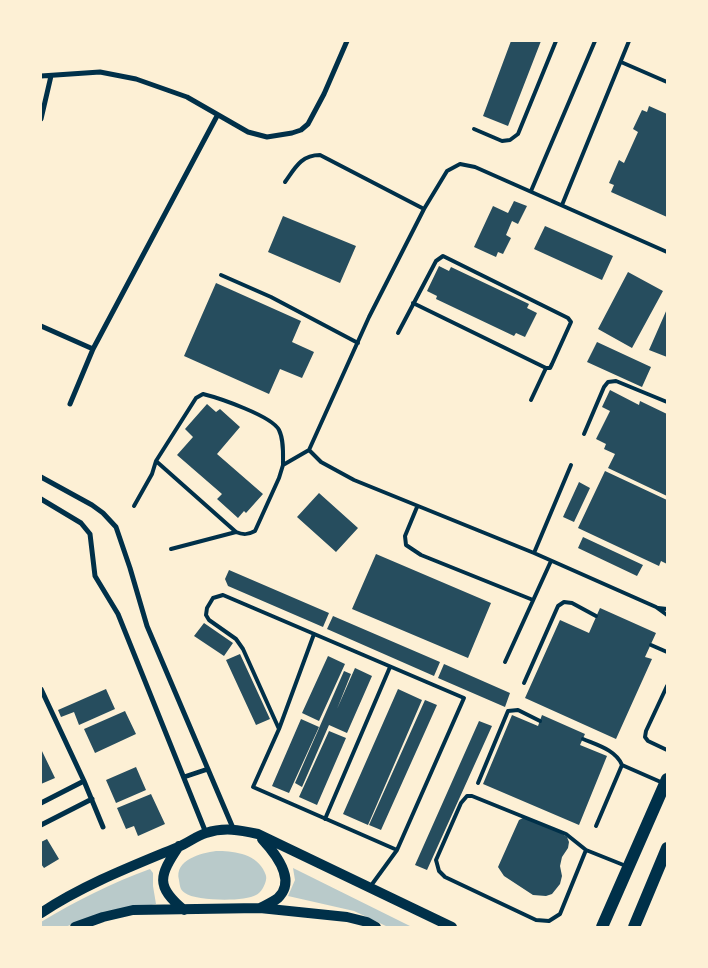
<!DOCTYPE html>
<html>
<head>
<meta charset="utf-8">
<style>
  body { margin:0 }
  #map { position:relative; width:708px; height:968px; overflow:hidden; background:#fdf0d5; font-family:"Public Sans",sans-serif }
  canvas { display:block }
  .frame { position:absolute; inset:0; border:42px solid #fdf0d5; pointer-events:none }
</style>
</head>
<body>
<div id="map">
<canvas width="708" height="968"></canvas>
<div class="frame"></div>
</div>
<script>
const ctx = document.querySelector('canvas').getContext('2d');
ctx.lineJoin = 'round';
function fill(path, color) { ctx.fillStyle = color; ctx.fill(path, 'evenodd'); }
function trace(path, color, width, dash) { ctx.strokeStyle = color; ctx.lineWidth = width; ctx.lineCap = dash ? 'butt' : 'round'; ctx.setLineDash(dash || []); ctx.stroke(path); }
const green = new Path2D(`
  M216 851C232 851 254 853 263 869 265 873 267 876 266 880 265 885 261 893 256 895 245 902 195 901 185 893 180 890 180 886 179 880 174 860 201 853 216 851Z
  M293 868 412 927H388L354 911 288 896 295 880Z
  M150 869 153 873V886L156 904 83 920 65 927H41V922C76 901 111 883 150 869Z`);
const building = new Path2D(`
  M511 41H541L508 126 483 116Z
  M649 106 667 114V217L611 192 614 185 609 183 619 160 624 163 638 132 633 129 642 110 647 112Z
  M514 201 527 206 518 224 512 221 506 235 511 238 503 254 498 252 496 257 474 247 493 206 508 213Z
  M283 216 356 246 340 283 268 252Z
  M545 226 613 256 602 280 534 249Z
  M439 266 449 271 451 267 529 304 527 308 537 313 525 337 516 333 514 336 436 299 437 296 427 291Z
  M628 272 663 291 632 348 598 329Z
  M216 283 301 321 292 342 314 352 302 378 280 369 269 394 184 356Z
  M667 309V357L649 350Z
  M597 342 651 367 642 387 587 362Z
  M610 390 639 405 640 401 667 414V496L608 468 615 454 604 449 606 444 596 439 610 411 602 407Z
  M207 404 216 412 220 409 240 427 217 454 263 494 246 513 244 511 238 518 217 499 222 494 177 455 193 437 185 429Z
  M605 471 667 500V564L661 561 659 566 578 528Z
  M579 482 590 488 574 522 563 517Z
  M319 493 358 528 336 552 297 517Z
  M583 537 643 565 637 576 578 548Z
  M376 554 491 603 468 658 352 609Z
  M229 570 329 613 323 627 228 586 225 579Z
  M600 608 656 633 645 657 652 659 616 739 525 698 560 620 589 633Z
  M333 616 440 662 434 676 327 629Z
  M204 623 233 643 224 656 194 636Z
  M240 654 270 719 256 725 226 660Z
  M328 656 345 664 319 721 302 713Z
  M444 664 510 693 505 707 438 678Z
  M355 668 372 676 347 733 329 725 302 787 295 783 344 671 351 674 337 709Z
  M106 689 115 709 79 725 74 712 61 717 58 710Z
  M398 689 422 700 368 825 343 814Z
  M425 700 437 705 381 830 369 825Z
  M125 711 136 734 95 753 84 729Z
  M512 715 538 726 542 715 585 734 580 745 607 756 579 825 483 784Z
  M301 719 319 727 289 793 272 786Z
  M479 721 492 726 427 870 415 865Z
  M329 731 346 738 317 805 299 797Z
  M41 749 55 778 41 784Z
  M136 767 146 790 116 803 106 780Z
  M151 794 165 824 138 836 134 826 126 829 117 808Z
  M525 817 561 833 567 837 569 842 568 848 562 857 560 866 562 876 560 884 552 894 546 896 533 895 504 876 498 867 519 820Z
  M47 839 59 859 44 868 41 864V842Z`);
const service = new Path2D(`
  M621 62 667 82
  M474 129 502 141 510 140 518 134 556 41
  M285 182C295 168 301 155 320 155L424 209
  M531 191 595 41
  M562 205 629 41
  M667 252 475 167 460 164 447 171 424 209 369 317 309 450 321 462 354 480 534 553 656 607 667 615
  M221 275 271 297 358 343
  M398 333 436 261 443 256 568 318 571 322 552 364 550 368H546L413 303
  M531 400 546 368
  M584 434 604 387 608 382 616 381 667 402
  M156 461 196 398 203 394C219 398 272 416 279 430 284 440 283 454 283 465
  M134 506 152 474 156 461 236 532C243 535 248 535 255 531L279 478 283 465 309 450
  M417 507 405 536 406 545 421 555 533 600
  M171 549 236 532
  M534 553 571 465
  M658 608 667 609
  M314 634 279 729 253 787 397 850
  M651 645 667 652
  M505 662 551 561
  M524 683 558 606 564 602 572 603 596 616
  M667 686 646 731 645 737 648 741 667 750
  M279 729 243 649 236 639 209 620 206 615 207 608 213 598 223 595 464 698 397 850 370 887
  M583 739C597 745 616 750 622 765
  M478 783 508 711 518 710 540 721
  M325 819 390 667
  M596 826 622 765 663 783
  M586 850 560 914 549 921 536 920 445 877 439 871 436 860 461 803 467 796H472L566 834 586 850 626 866`);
const minor = new Path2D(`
  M41 76 100 72 136 79 187 97 248 132 267 137 292 133 301 130 308 124 324 94 347 41
  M41 119 51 76
  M41 326 93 349
  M70 404 93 349 217 116
  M41 477 92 505 103 513 116 527 130 568 147 626 233 828
  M41 499 81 523 90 534 95 576 118 614 206 833
  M41 689 84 781 103 827
  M184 777 208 769
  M41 803 84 781
  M41 825 92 799`);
const secondary = new Path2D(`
  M179 846C159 876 155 886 184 910
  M260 908C266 905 273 902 278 898 297 880 275 853 262 839
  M41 913C83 885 132 866 178 847 188 843 196 836 206 833 224 827 240 830 258 834L452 927
  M75 927 103 917 133 910 260 908 347 917 367 922 376 927`);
const primary = new Path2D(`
  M602 927 667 779
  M634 927 667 848`);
fill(green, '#b9caca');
fill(building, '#264d5e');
trace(service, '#003049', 4);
trace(minor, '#003049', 5);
trace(secondary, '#003049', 10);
trace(primary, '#003049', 12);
</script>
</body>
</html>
